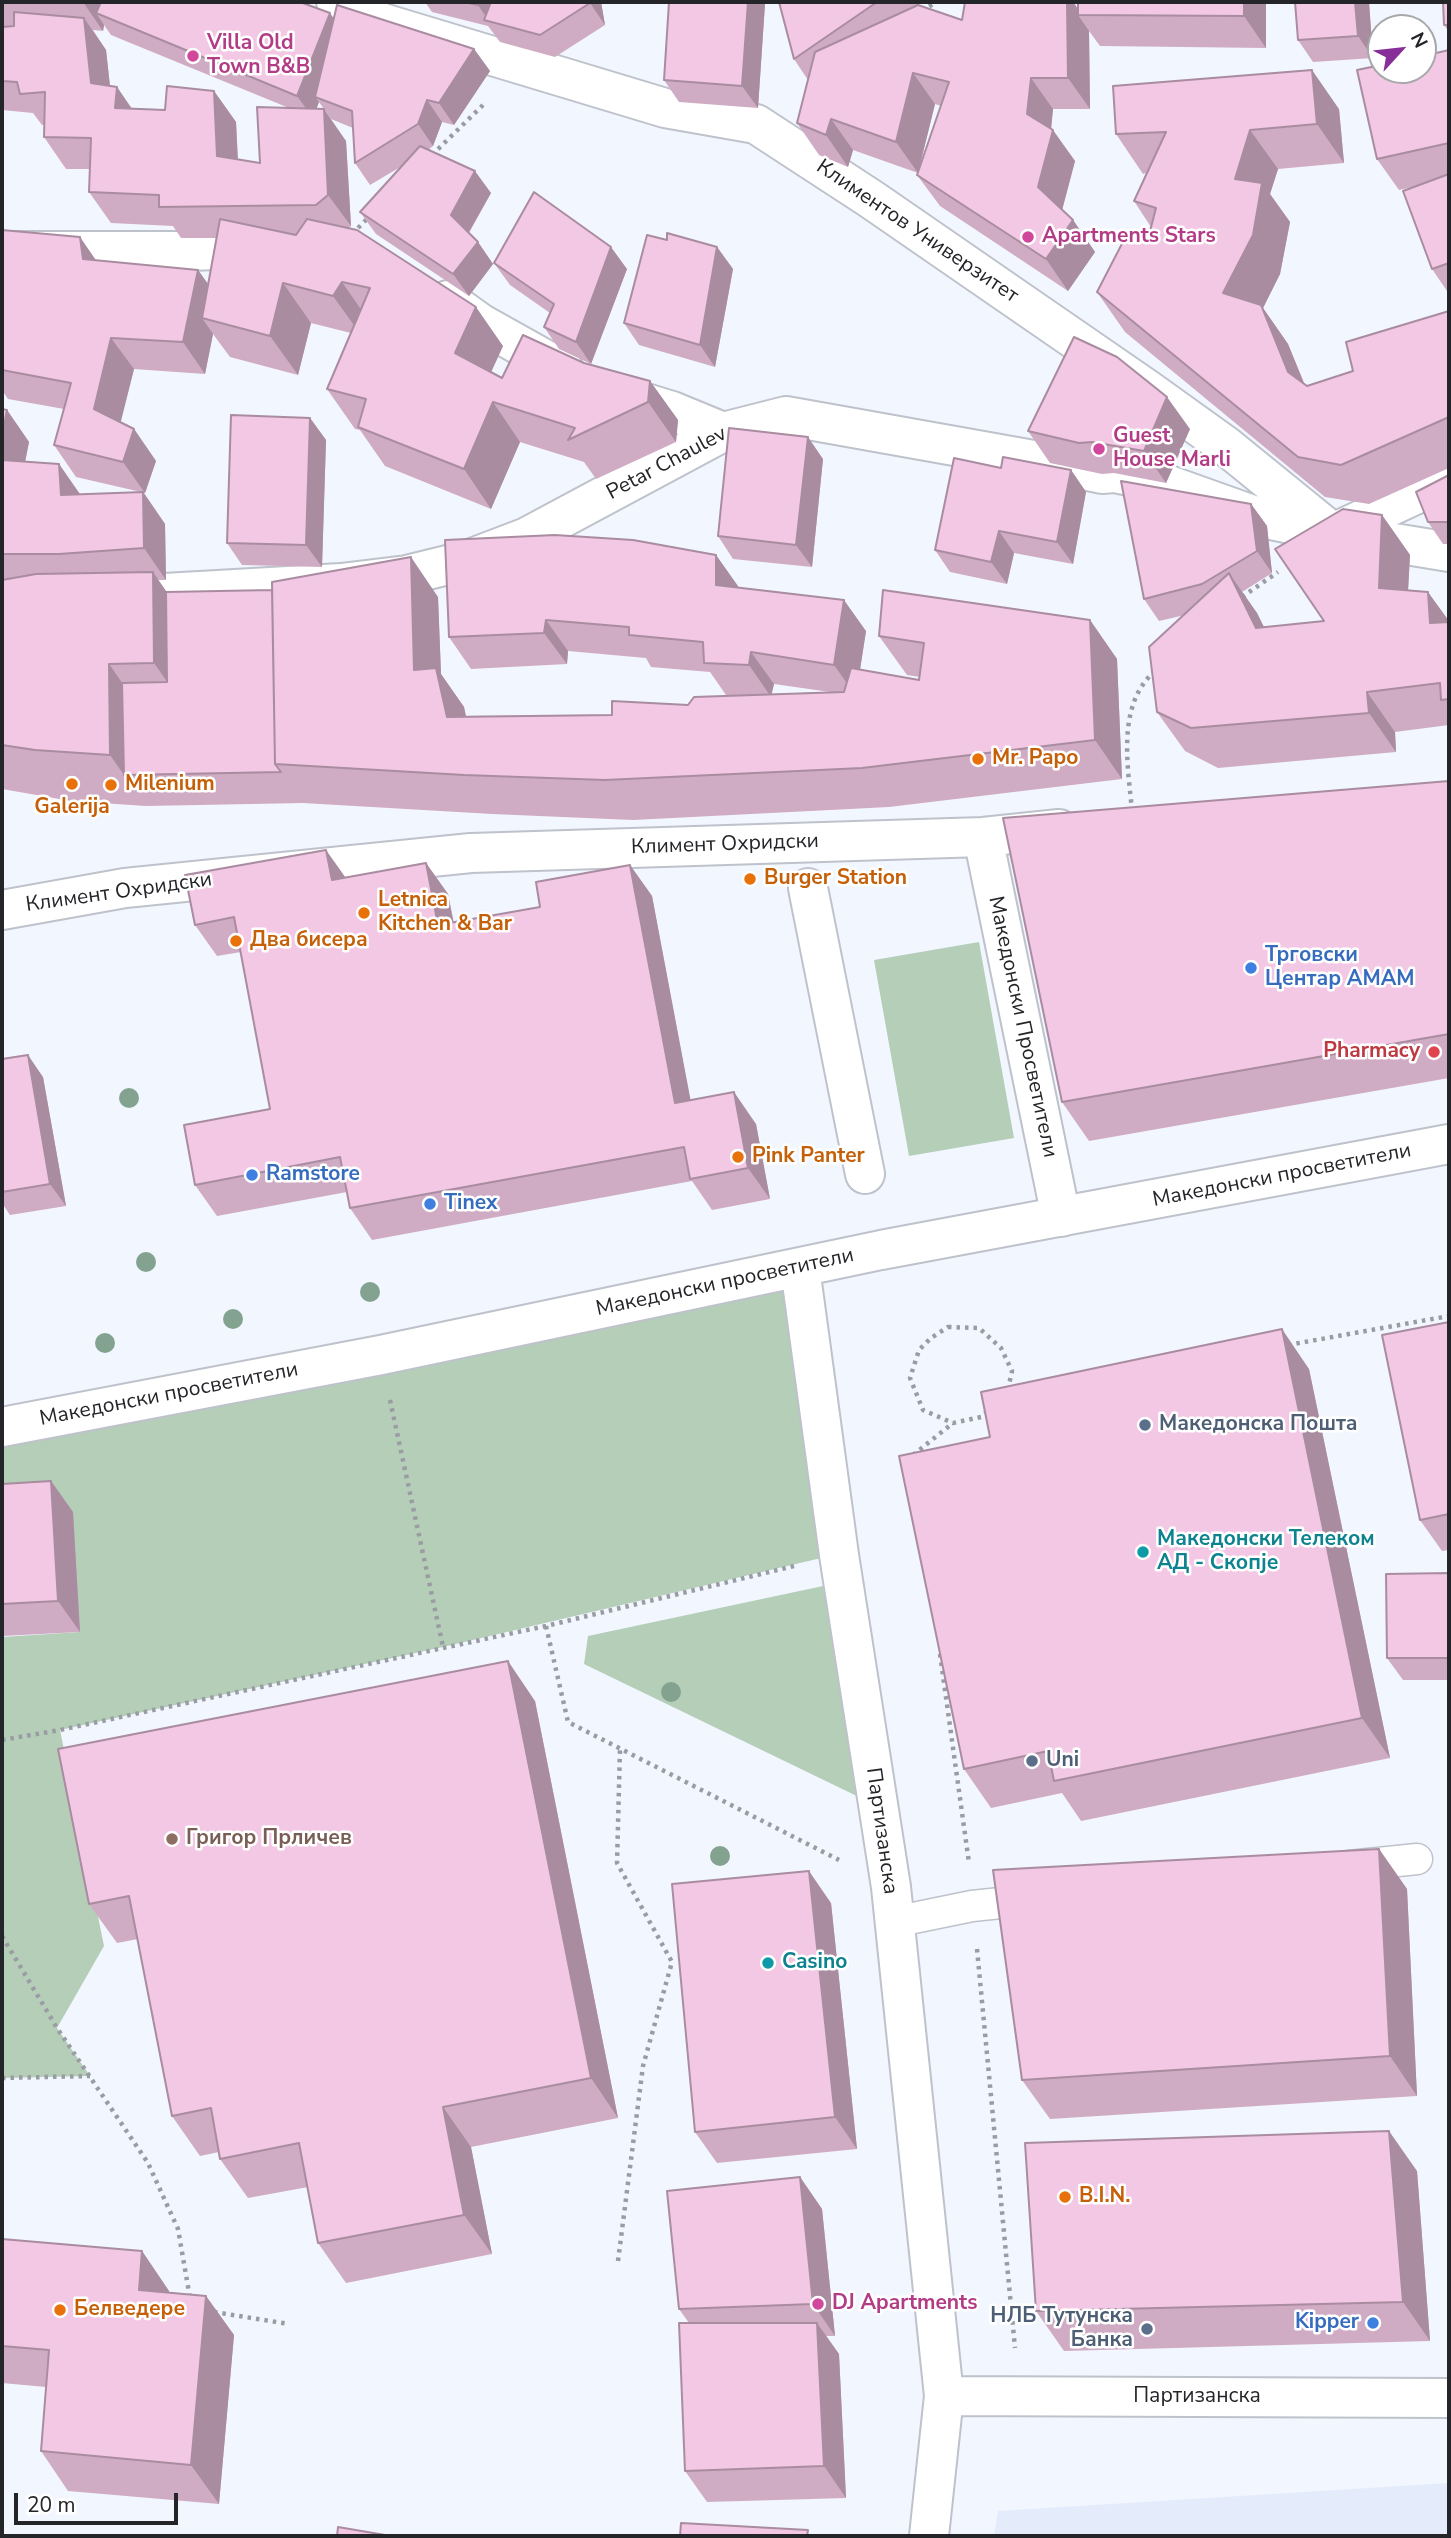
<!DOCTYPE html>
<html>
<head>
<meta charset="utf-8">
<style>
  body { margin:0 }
  #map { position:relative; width:1451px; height:2538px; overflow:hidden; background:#f2f6ff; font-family:"Nunito Sans",sans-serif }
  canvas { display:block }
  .frame { position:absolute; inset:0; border:4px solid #242528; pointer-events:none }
  .north { position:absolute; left:1367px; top:14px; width:70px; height:70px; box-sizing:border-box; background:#fff; border:2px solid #a7a8a9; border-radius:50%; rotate:63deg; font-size:19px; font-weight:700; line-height:28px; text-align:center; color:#242528 }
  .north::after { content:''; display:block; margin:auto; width:24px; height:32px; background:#882e99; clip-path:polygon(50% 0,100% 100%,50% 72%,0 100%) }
  .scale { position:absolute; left:14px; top:2493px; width:164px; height:32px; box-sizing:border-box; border:4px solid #242528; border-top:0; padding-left:9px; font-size:21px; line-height:24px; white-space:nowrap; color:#242528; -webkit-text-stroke:5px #fff; paint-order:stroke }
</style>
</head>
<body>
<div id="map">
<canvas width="1451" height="2538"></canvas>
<div class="frame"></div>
<div class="north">N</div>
<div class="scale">20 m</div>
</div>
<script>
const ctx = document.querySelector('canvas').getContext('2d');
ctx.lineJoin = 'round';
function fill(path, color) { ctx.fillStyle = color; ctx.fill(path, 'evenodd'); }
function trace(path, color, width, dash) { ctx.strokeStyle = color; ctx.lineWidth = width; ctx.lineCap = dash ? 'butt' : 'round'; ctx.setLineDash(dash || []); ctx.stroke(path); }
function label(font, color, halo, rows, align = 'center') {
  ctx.font = font + ' "Nunito Sans",sans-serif'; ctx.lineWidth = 5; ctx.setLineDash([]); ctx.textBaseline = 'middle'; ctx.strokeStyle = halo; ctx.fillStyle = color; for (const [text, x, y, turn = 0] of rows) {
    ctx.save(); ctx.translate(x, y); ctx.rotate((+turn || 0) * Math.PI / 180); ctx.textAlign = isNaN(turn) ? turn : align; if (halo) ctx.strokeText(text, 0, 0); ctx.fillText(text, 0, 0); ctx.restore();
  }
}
const built = new Path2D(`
  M1449 2483V2536H994L998 2511Z`);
const green = new Path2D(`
  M979 942 1014 1138 909 1156 874 960Z
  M793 1272 834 1555 443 1647 60 1730 104 1946 57 2028 90 2076 2 2078V1637L80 1632 2 1516V1427Z
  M823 1586 863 1799 584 1664 588 1636Z`);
const path = new Path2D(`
  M922 11 936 2
  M432 155 483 105
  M352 234 368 218
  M1242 597 1278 572
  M1132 811C1128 766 1116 705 1155 671
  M948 1327 979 1328 1001 1348 1012 1371 1007 1394 981 1417 953 1423 923 1410 910 1378 919 1350 931 1338Z
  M1288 1345 1449 1316
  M390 1400 443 1647
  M913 1455 953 1423
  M546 1626 568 1722 839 1860
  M940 1654 969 1863
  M2 1740 60 1730 546 1626 794 1566
  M2 1936 57 2028 148 2163 178 2229 190 2298
  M977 1949 1015 2348
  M2 2078 90 2076
  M618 2261 643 2066 672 1962 617 1863 620 1748
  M214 2312 289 2324`);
const service = new Path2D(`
  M1349 1866 1417 1859
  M894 1922 972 1906 1039 1899`);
const pedestrian = new Path2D(`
  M983 837 1061 1217
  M808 888 865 1174
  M2 910 125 888 471 853 983 837 1059 829`);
const minor = new Path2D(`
  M336 2 383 23 665 108 756 124 871 199 1148 390 1226 446 1333 533 1449 552
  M2 251H191L265 248
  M448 300 480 323 564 370
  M623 396 672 411 723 432
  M129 595 341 583 407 575 464 561 527 537 723 432 786 416 1050 463 1102 474 1114 473 1163 483 1261 518 1333 533 1449 479
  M800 1268 839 1555 891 1887 944 2396 929 2536
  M2 1427 381 1355 881 1250 1449 1144
  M944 2396 1449 2398`);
const trees = [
  [129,1098],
  [146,1262],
  [370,1292],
  [233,1319],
  [105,1343],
  [671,1692],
  [720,1856]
];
const wall = new Path2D(`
  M2 2H300L334 19 474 49 490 71 454 125 442 122 433 146 428 150 491 193 469 233 478 242 493 264 469 296 376 234 360 212 402 166 370 185 355 163 353 128 331 119 319 102 316 109 346 141 351 226 349 228 503 346 491 372 502 378 584 363 650 381 678 420 676 442 596 479 584 462 520 442 491 509 385 466 360 430 355 429 327 389 351 333 311 323 298 375 230 357 213 334 205 374 134 369 120 423 134 429 156 461 145 493H144L165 524 166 580H158L166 592 438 597 441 674 464 707 466 716 612 715 688 705 740 695H726L710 672 651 667 646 658 568 651 567 664 471 669 449 637 716 555 738 587 866 631 860 669 919 680 920 677 907 675 879 636 1090 620 1117 659 1122 779 889 807 633 820 492 814 303 803 146 806 71 801 2 789V409L7 410 29 442 25 462 59 464 80 494 141 492 76 477 54 445 64 409 8 399 2 390V230L96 260 198 270 208 284 216 238H181L173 226 111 223 89 192 90 169H66L44 137V125H42L33 113 2 110ZM104 25 111 35 289 108 260 163 238 159 236 122 214 91 165 110 131 109 117 87 110 86 106 50 93 30 103 31ZM774 684 830 692 771 694Z
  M425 2H601L605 25 555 57 500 42 488 26 432 12Z
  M669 2H763L765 4 758 108 679 102 664 80Z
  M779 2H918L919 5 962 20 965 2H1073L1078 9 1266 2V48L1100 46 1089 31 1090 109H1053L1051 129 1075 161 1062 210 1073 220 1095 252 1068 291 940 206 917 175 941 106 935 104 918 173 853 150 848 167 819 155 797 123 808 80 794 59Z
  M1295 2H1369L1373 58 1313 62 1298 40Z
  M1449 2V32L1444 25Z
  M1449 50V290L1447 291 1432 269 1417 186 1399 190 1377 159Z
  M1339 109 1344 163 1278 169 1270 194 1290 222 1280 274 1263 308 1288 344 1304 384 1307 386 1353 371 1449 311V468L1369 504 1325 497 1125 332 1097 292 1149 235 1151 227 1134 201 1146 173 1143 174 1116 134Z
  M667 240 717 247 733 269 715 367 639 345 624 323Z
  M494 263 627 269 591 364 559 349 544 327 550 313 510 285Z
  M310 418 326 440 322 567 242 565 227 543Z
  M1190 429 1166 483 1114 473 1102 474 1050 463 1028 431Z
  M823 459 812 567 733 559 718 536Z
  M1001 468 1071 470 1086 492 1073 564 1014 553 1007 584 950 572 935 550Z
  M1449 475V544H1443L1428 522Z
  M1251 504 1267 526 1272 573 1242 592 1257 613 1264 627 1324 621 1382 515 1410 555 1408 590 1449 621V725L1395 732 1396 752 1218 768 1185 751 1157 712 1185 615 1159 621 1144 599Z
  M1449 781V1078L1089 1141 1062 1102Z
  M426 863 448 894 454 923 540 907 630 865 652 896 690 1100 756 1124 770 1199 712 1210 692 1181 372 1240 350 1208 347 1192 217 1216 195 1185 270 1109 241 952 217 956 195 925 346 877Z
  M2 1059 43 1077 66 1206 10 1215 2 1203Z
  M1449 1322V1550L1442 1551 1420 1520Z
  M1309 1369 1390 1758 1081 1821 1062 1793 991 1808 964 1769 990 1437Z
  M51 1481 73 1512 80 1632 2 1636V1484Z
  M1449 1573V1680H1403L1387 1658Z
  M535 1701 618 2118 471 2147 492 2254 346 2283 318 2243 308 2187 248 2198 220 2159 219 2152 200 2156 172 2116 138 1939 117 1943 89 1904Z
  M1379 1849 1407 1889 1417 2096 1050 2119 1022 2080Z
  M831 1903 857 2149 717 2163 695 2132Z
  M1417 2171 1430 2341 1064 2351 1036 2311Z
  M800 2177 822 2209 835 2336H826L839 2354 846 2498 707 2502 685 2471 689 2323 679 2309Z
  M2 2239 142 2251 169 2291V2292L206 2296 234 2335 219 2504 68 2491 41 2451 46 2387 2 2383Z`);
const shadedWall = new Path2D(`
  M83 2H106L96 13 104 25 103 31Z
  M478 2H499L489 21 478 5Z
  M590 2H601L605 25 590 3Z
  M748 2H763L765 4 758 108 742 86Z
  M1067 2H1073L1082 15H1078L1089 31 1090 109 1068 78Z
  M1244 2H1266V48L1244 16Z
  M1355 2H1369L1373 58 1358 36Z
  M330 13 345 35 315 97 319 102 313 118 297 96Z
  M84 18 106 50 113 114 91 83Z
  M474 49 490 71 454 125 439 103Z
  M1312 70 1339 109 1344 163 1317 124Z
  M913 73 935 104 918 173 896 142Z
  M1031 78 1053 109 1050 140 1053 130 1075 161 1060 218 1038 187 1027 114Z
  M117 87 139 119 115 108Z
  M214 91 236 122 239 187 217 156Z
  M427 100 442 122 433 146 418 124Z
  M324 109 346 141 351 226 328 195Z
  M831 119 853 150 848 167 826 135Z
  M1250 130 1278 169 1270 194 1290 222 1280 274 1263 308 1288 344 1316 412 1223 293 1235 179Z
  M475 171 491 193 466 237 451 215Z
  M1073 220 1095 252 1068 291 1046 259Z
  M80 237 102 269 83 259Z
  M478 242 493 264 469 296 453 274Z
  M611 247 627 269 591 364 576 342Z
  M717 247 733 269 715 367 700 345Z
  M198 270 220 301 202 318 213 334 205 374 183 342Z
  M342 282 369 321 361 335 333 296Z
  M283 283 311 323 298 375 270 336Z
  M476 307 503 346 482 392 455 353Z
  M111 338 134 369 116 441 94 409Z
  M650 381 678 420 676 442 648 402Z
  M1167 397 1190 429 1166 483 1144 451Z
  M493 402 520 442 491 509 464 469Z
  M7 410 29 442 19 492 2 467V436Z
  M310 418 326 440 322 567 306 545Z
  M134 429 156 461 145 493 123 462Z
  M808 437 823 459 812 567 796 545Z
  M59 464 81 496 61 495Z
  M1071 470 1086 492 1073 564 1057 542Z
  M143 492 165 524 166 580 144 548Z
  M1251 504 1267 526 1272 573 1257 551Z
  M1382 515 1410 555 1406 628 1379 588Z
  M999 531 1014 553 1007 584 991 562Z
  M716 555 738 586V616L716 585Z
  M411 557 438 597 441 674 464 707 474 756 414 670Z
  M153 572 188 623 190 714 154 663Z
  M1229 573 1257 613 1284 668 1256 628Z
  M1428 592 1449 621 1430 623Z
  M844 600 866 631 856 696 834 665Z
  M546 620 568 651 567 664 544 633Z
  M1090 620 1117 659 1122 779 1095 740Z
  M751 652 774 684 771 697 749 665Z
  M109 664 144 714 124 775 110 755Z
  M1367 692 1395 732 1396 752 1369 713Z
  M326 850 348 881 332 880Z
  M426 863 448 894 460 957 438 925Z
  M630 865 652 896 697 1134 675 1103Z
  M28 1055 43 1077 66 1206 50 1184Z
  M734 1092 756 1124 770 1199 748 1168Z
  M1282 1329 1309 1369 1390 1758 1362 1718Z
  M51 1481 73 1512 80 1632 58 1601Z
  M508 1661 535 1701 618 2118 591 2078Z
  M1379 1849 1407 1889 1417 2096 1390 2056Z
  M809 1871 831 1903 857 2149 835 2117Z
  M443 2107 471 2147 492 2254 464 2215Z
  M1389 2131 1417 2171 1430 2341 1403 2302Z
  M800 2177 822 2209 835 2336 813 2304Z
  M142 2251 169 2291 167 2329 139 2290Z
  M206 2296 234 2335 219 2504 191 2465Z
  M817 2323 839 2354 846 2498 824 2466Z`);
const building = new Path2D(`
  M101 2H300L330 13 297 96 96 13Z
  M464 2H478V5Z
  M491 2H590V3L540 35 484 20Z
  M669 2H748L742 86 664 80Z
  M779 2H877L794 59Z
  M965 2H1067L1068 78H1031L1027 114 1053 130 1038 187 1073 220 1046 259 917 175 949 82 913 73 896 142 831 119 826 135 797 123 815 52 918 5 962 20Z
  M1078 2H1244V16L1078 15Z
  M1295 2H1355L1358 36 1298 40Z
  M1443 2H1449V25H1444Z
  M337 5 474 49 439 103 427 100 418 124 355 163 352 111 315 97Z
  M14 12 84 18 91 83 117 87 115 108 165 110 167 86 214 91 217 156 260 163 257 107 324 109 328 195 316 205 159 207V195L89 192 91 138 44 137 45 92 20 94 17 82 2 81V27L14 26Z
  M1449 50V143L1377 159 1357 70 1381 65V70H1423V56Z
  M1312 70 1317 124 1250 130 1235 179 1262 183 1253 235 1223 293 1261 305 1288 372 1307 386 1353 371 1346 342 1449 311V417L1341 465 1298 457 1097 292 1127 234 1149 235 1156 208 1134 201 1166 132 1116 134 1113 86Z
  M420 146 475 171 451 215 478 242 453 274 360 212Z
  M1449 174V263L1432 269 1403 191Z
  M534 192 611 247 576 342 544 327 554 304 494 263Z
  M220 219 296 235 307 219 357 230 476 307 455 353 502 378 523 335 584 363 650 381 648 402 568 440 575 428 493 402 464 469 358 427 366 399 327 389 370 288 342 282 333 296 283 283 270 336 202 318Z
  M2 230 80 237 83 259 198 270 183 342 111 338 94 409 134 429 123 462 54 445 71 383 2 370Z
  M667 233 717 247 700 345 624 323 647 235 667 240Z
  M1074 337 1117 357 1167 397 1144 451 1092 442 1079 443 1028 431Z
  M2 409 7 410 2 436Z
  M231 415 310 418 306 545 227 543Z
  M729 428 808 437 796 545 718 536Z
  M1003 457 1071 470 1057 542 999 531 991 562 935 550 954 458 1001 468Z
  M2 460 59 464 61 495 143 492 144 548 59 554H2Z
  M1449 475V522H1428L1416 492Z
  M1121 481 1251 504 1257 551 1202 584 1144 599Z
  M1343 509 1382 515 1379 588 1428 592 1430 623 1449 622V699L1441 700 1440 683 1367 692 1369 713 1191 728 1157 712 1149 647 1229 573 1256 628 1324 621 1275 549Z
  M555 535 633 540 716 555V585L844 600 834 665 751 652 749 665 704 663 703 642 629 635V627L546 620 544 633 449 637 445 540Z
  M411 557 414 670 436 668 447 717 612 715V701L688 705 694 697 844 692 851 668 919 680 924 643 879 636 883 590 1090 620 1095 740 862 768 605 780 464 775 275 764 272 582Z
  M153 572 154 663 109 664 110 755 35 750 2 745V580L36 574Z
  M272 590 275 764 281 772 124 775 122 683 167 682 166 592Z
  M1449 781V1034L1062 1102 1003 818Z
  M326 850 332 880 426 863 438 925 540 907 536 882 630 865 675 1103 734 1092 748 1168 690 1179 684 1147 350 1208 340 1157 195 1185 184 1125 270 1109 234 917 195 925 185 875Z
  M28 1055 50 1184 2 1192V1059Z
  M1449 1322V1514L1420 1520 1382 1335Z
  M1282 1329 1362 1718 1054 1781 1048 1751 964 1769 899 1456 990 1437 981 1392Z
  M51 1481 58 1601 2 1604V1484Z
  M1449 1573V1658H1387L1386 1574Z
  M508 1661 591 2078 443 2107 464 2215 318 2243 299 2143 220 2159 211 2108 172 2116 129 1896 89 1904 58 1749Z
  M1379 1849 1390 2056 1022 2080 993 1870Z
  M809 1871 835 2117 695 2132 672 1884Z
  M1389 2131 1403 2302 1036 2311 1025 2143Z
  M800 2177 813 2304 679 2309 667 2191Z
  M2 2239 142 2251 139 2290 206 2296 191 2465 41 2451 49 2350 2 2346Z
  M679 2323H817L824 2466 685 2471Z
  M681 2523 808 2530 807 2536H680Z
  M338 2527 391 2536H337Z`);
const markers = [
  [193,56,7,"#d1479c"],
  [1028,237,7,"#d1479c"],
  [1099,449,7,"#d1479c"],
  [978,759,7,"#e8710a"],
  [72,784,7,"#e8710a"],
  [111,785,7,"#e8710a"],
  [750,879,7,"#e8710a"],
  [364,913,7,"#e8710a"],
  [236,941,7,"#e8710a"],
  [1251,968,7,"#3f7fe0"],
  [1434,1052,7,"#e0444e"],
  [738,1157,7,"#e8710a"],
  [252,1175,7,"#3f7fe0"],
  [430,1204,7,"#3f7fe0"],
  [1145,1425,7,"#5c6f8a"],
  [1143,1552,7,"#0f9aa8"],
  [1032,1761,7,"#5c6f8a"],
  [172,1839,7,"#8d6e63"],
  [768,1963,7,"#0f9aa8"],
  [1065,2197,7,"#e8710a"],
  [818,2304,7,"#d1479c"],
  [60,2310,7,"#e8710a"],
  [1373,2323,7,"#3f7fe0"],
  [1147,2329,7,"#5c6f8a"]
];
const hotelNames = [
  ["Villa Old",207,44],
  ["Town B&B",207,68],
  ["Apartments Stars",1042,237],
  ["Guest",1113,437],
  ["House Marli",1113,461],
  ["DJ Apartments",832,2304]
];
const streetNames = [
  ["Климентов Универзитет",917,232,34],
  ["Petar Chaulev",667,464,-28],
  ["Климент Охридски",725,845,-2],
  ["Климент Охридски",119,893,-8],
  ["Македонски Просветители",1022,1027,78],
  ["Македонски просветители",1282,1176,-11],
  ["Македонски просветители",725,1283,-12],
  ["Македонски просветители",169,1395,-11],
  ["Партизанска",881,1831,82],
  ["Партизанска",1197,2397]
];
const foodNames = [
  ["Mr. Papo",992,759],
  ["Milenium",125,785],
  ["Galerija",72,808,"center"],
  ["Burger Station",764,879],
  ["Letnica",378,901],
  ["Kitchen & Bar",378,925],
  ["Два бисера",250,941],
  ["Pink Panter",752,1157],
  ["B.I.N.",1079,2197],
  ["Белведере",74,2310]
];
const shopNames = [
  ["Трговски",1265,956],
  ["Центар АМАМ",1265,980],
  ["Ramstore",266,1175],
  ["Tinex",444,1204],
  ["Kipper",1359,2323,"right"]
];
const healthNames = [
  ["Pharmacy",1420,1052]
];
const serviceNames = [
  ["Македонска Пошта",1159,1425],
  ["Uni",1046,1761],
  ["НЛБ Тутунска",1133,2317,"right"],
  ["Банка",1133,2341,"right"]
];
const cultureNames = [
  ["Македонски Телеком",1157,1540],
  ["АД - Скопје",1157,1564],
  ["Casino",782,1963]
];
const educationNames = [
  ["Григор Прличев",186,1839]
];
fill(built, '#e4ebfb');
fill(green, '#b4ceb8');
trace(service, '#bec2cb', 33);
trace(pedestrian, '#bec2cb', 42);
trace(minor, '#bec2cb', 42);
trace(path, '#9a9ca3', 4.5, [3.5, 5]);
trace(service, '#fff', 30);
trace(pedestrian, '#fff', 38);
trace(minor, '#fff', 38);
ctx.fillStyle = '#83a390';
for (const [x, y] of trees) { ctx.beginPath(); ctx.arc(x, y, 10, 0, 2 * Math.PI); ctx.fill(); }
fill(wall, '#d0acc4');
fill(shadedWall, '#a98ca0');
fill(building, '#f2c8e4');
trace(building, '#a98ca0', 2);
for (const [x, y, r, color] of markers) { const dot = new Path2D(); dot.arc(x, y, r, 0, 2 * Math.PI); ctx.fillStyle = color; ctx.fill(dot); trace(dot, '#fff', 2.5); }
label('bold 21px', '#b23c85', '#fff', hotelNames, 'left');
label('21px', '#242528', '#fff', streetNames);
label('bold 21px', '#c56008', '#fff', foodNames, 'left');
label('bold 21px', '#366cbe', '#fff', shopNames, 'left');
label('bold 21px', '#be3a42', '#fff', healthNames, 'right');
label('bold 21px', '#4e5e75', '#fff', serviceNames, 'left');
label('bold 21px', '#0d838f', '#fff', cultureNames, 'left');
label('bold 21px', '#785e54', '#fff', educationNames, 'left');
</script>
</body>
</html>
